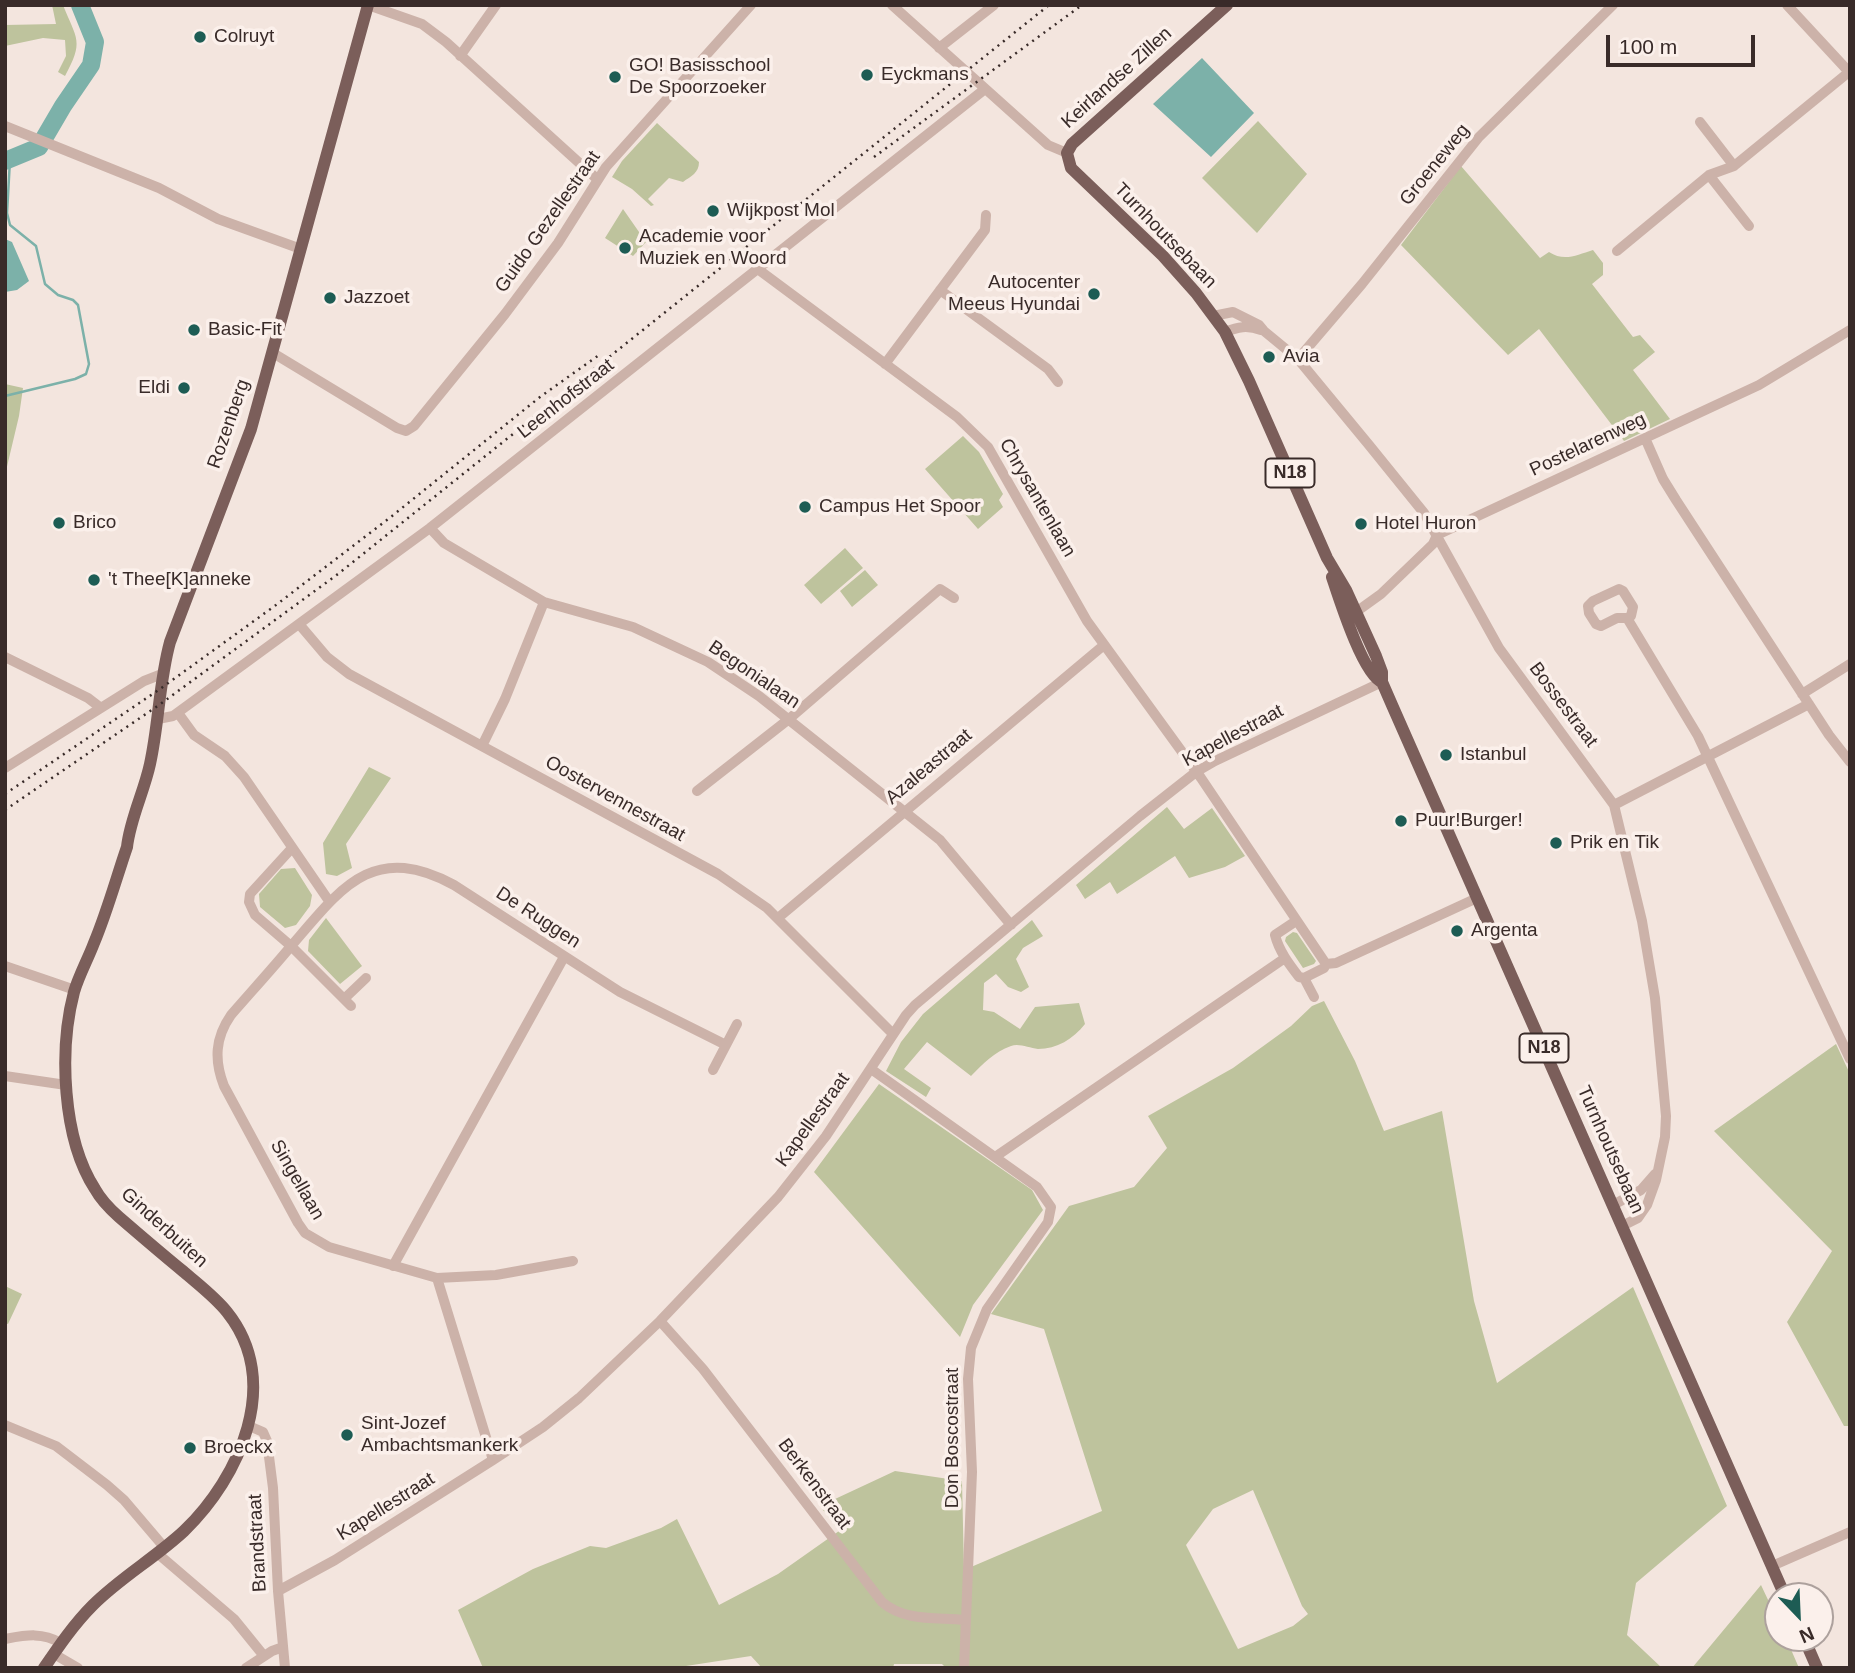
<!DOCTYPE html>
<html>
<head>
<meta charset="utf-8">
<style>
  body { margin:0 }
  #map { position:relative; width:1855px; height:1673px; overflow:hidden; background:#f3e5de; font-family:Arial,sans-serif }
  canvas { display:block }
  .frame { position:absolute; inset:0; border:7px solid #392b29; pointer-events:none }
  .north { position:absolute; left:1764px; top:1582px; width:70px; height:70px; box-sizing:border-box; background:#fbf0eb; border:2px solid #ada19d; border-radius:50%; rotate:157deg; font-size:19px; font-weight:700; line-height:28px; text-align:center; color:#392b29 }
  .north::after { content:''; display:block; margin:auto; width:24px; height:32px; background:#1d5c54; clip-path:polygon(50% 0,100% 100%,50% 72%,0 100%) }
  .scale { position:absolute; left:1606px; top:35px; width:149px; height:32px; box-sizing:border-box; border:4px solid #392b29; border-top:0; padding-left:9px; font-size:21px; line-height:24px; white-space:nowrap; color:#392b29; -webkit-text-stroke:5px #fbf0eb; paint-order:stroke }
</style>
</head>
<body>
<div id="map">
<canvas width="1855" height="1673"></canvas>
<div class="frame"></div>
<div class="north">N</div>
<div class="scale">100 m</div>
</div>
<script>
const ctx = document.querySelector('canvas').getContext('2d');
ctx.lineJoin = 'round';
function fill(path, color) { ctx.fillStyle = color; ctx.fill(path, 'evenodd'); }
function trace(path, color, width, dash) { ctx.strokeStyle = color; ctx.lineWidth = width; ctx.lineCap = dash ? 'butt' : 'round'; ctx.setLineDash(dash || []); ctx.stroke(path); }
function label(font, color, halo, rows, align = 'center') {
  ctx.font = font + ' Arial,sans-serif'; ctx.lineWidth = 7; ctx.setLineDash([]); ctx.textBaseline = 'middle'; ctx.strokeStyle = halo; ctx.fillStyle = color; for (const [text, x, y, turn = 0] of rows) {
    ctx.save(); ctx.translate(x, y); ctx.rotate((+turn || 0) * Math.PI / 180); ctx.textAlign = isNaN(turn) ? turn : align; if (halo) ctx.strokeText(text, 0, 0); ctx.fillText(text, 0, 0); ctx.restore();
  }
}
const green = new Path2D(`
  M52 5H63C77 40 84 41 65 76L58 72 66 56 65 40 43 38 5 46V25L56 24Z
  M1258 121 1307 174 1257 233 1202 178Z
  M657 123 699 162C699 173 691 176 683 182L669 178 648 199 654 205 651 206 632 189 612 177 622 161Z
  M1461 166 1540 258 1549 252C1564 262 1577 255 1593 250L1603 263V275L1592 284 1633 337 1640 335 1655 352 1633 370 1670 419 1624 441 1539 329 1508 355 1401 245Z
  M623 209 646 242 633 256 605 238Z
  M5 384 23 388 19 416 5 475Z
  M963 436 979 452 1003 494 999 500 1003 507 978 529 925 469Z
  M845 548 863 568 821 604 804 585Z
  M865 570 878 585 852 607 840 591Z
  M369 767 391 778 346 844 352 868 337 876 326 874 323 843Z
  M1167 807 1184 829 1212 808 1245 856 1225 867 1189 878 1175 856 1117 894 1110 882 1085 899 1076 885Z
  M295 868 312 895 310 906 296 925 285 928 260 907 259 894 281 869Z
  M326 918 362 966 340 984 308 951 309 940Z
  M1032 920 1043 936 1023 948 1016 959 1029 987 1021 992 1008 987 996 974 984 983 983 1010 994 1012 1020 1029 1035 1007 1079 1003 1085 1024C1073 1039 1057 1049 1038 1049 1029 1048 1019 1043 1011 1046 994 1052 983 1064 971 1076L927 1042 904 1069 931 1088 926 1097 886 1071 901 1042 923 1014Z
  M1293 932 1297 933 1316 961 1314 964 1303 968 1285 941 1286 937Z
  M1324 1001 1355 1061 1384 1131 1442 1111 1474 1301 1497 1383 1633 1287 1727 1506 1636 1583 1627 1635 1662 1668H946L942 1664H894L893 1668H762L751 1656 673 1668H483L458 1610 533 1569 590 1546 606 1548 661 1528 677 1519 719 1605 778 1574 839 1531 820 1506 895 1471 962 1481 964 1570 1102 1511 1044 1329 991 1314 1069 1206 1134 1187 1167 1148 1148 1116 1233 1068 1291 1026 1312 1006ZM1253 1490 1302 1606 1308 1614 1293 1626 1238 1649 1186 1545 1213 1509Z
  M1836 1044 1850 1074V1426H1844L1787 1322 1832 1251 1714 1131Z
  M879 1084 1032 1190 1043 1210 973 1305 960 1337 814 1172Z
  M5 1286 22 1294 8 1324 5 1323Z
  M1761 1585 1778 1621V1638H1786L1799 1668H1692Z`);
const water = new Path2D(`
  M1202 58 1254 113 1211 157 1153 104Z
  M5 239 12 242 29 281 17 290 5 292Z`);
const stream = new Path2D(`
  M5 396 75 379 86 374 89 364 78 305 73 300 58 295 45 284 36 246 10 225 7 213 10 160`);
const river = new Path2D(`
  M5 161 39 147 63 106 91 65 95 42 80 5`);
const minor = new Path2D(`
  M368 5 422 24 446 42 597 179
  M892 5 1048 145 1067 153
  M1787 5 1850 73
  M939 48 994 5
  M460 56 496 5
  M1700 122 1734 166
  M5 126 159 188 218 219 301 249
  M1709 175 1749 226
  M1617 251 1709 175 1734 166 1849 72
  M759 270 957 417 988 447 1087 621 1201 778 1326 964
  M940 290 1048 369 1058 382
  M1213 316 1233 312 1259 325 1264 331 1298 359 1369 445 1424 513 1499 648 1614 805 1642 921 1655 998 1666 1116 1665 1137 1656 1180 1647 1205 1638 1218 1622 1226
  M1225 332C1238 327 1247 325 1261 330
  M273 353 397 428 406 431 414 426 505 314 558 243 606 167 751 5
  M1298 359 1362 284 1479 137 1613 5
  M885 364 985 230 986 215
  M1645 438 1663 479 1676 500 1829 735 1850 762
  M430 528 444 543 544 602 633 627 708 662 759 696 940 840 1011 925
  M1356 612 1381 594 1433 544 1437 535 1759 385 1850 330
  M1627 618 1631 616 1633 607 1623 591 1619 589 1593 601 1588 606 1589 613 1596 624 1601 626 1617 618H1627L1698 736 1850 1059
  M299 624 327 657 349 674 718 874 767 908 893 1034
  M5 657 88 698 101 708
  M1802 694 1850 664
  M178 713 194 735 225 756 244 777 329 901
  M158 719 173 716 430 528 985 89
  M482 746 505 699 544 602
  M5 768 144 681 162 674
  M697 791 789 719 940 589 954 598
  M1614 805 1809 704
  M292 848 250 894 249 902 255 915 291 946 351 1006
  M778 918 1104 645
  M1296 921 1275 935C1279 951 1289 964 1299 977L1304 978
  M5 966 75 990
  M1304 978 1324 968 1326 964 1336 963 1477 898
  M1304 978 1314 997
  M344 999 366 978
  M871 1069 1037 1187 1051 1207 1048 1222 987 1309 971 1348 968 1379 972 1472 964 1668
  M713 1070 737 1024
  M5 1076 66 1085
  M995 1157 1285 958
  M1613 1205 1641 1190 1655 1174
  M573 1261 496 1275 437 1278 329 1247 305 1233 298 1223 224 1086C214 1060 215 1038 231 1015 251 992 272 969 292 945 341 888 373 841 454 885L620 992 726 1045
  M393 1266 564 957
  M437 1278 493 1460
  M660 1321 703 1369 882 1602C905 1622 937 1617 965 1620
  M5 1425 56 1446 107 1485 124 1500 164 1547
  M249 1426 263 1432 267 1441 273 1488 278 1591 285 1668
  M157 1553 234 1619 264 1656
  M1772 1566 1850 1532
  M278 1591 335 1560 493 1460 543 1427 579 1398 660 1321 778 1197 826 1136 906 1015 915 1005 1140 816 1196 772 1215 761 1382 682
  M5 1639C27 1635 42 1632 61 1643
  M54 1654 78 1668
  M246 1668 272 1651 283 1647`);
const major = new Path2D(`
  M1227 5 1072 144 1067 153 1071 168 1163 256 1196 293 1225 332 1249 381 1327 558 1346 590 1376 656 1382 672V682L1392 705 1785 1596
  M1332 577C1339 598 1363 675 1382 682
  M1804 1638 1817 1668
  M44 1668C59 1646 74 1624 93 1605 121 1577 155 1558 184 1531 240 1477 283 1382 227 1312 215 1297 199 1285 184 1272 162 1254 141 1236 119 1217 110 1209 101 1200 95 1189 62 1138 59 1049 74 992 79 975 88 959 94 943 107 912 116 879 127 847 130 819 144 792 150 764 159 723 159 682 170 642L251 429 368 5`);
const rail = new Path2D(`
  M874 157 1082 5
  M5 794 160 689 276 605 392 516 540 397 599 355
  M5 810 159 705 338 574 1049 5`);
const markers = [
  [200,37,7,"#1d5c54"],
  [867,75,7,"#1d5c54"],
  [615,77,7,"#1d5c54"],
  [713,211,7,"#1d5c54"],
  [625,248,7,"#1d5c54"],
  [1094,294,7,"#1d5c54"],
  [330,298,7,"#1d5c54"],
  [194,330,7,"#1d5c54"],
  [1269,357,7,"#1d5c54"],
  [184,388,7,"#1d5c54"],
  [805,507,7,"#1d5c54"],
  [59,523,7,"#1d5c54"],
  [1361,524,7,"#1d5c54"],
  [94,580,7,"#1d5c54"],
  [1446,755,7,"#1d5c54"],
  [1401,821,7,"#1d5c54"],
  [1556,843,7,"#1d5c54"],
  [1457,931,7,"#1d5c54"],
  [347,1435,7,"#1d5c54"],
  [190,1448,7,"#1d5c54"]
];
const shields = [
  [1290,473,49],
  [1544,1048,49]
];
const shieldNames = [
  ["N18",1290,473],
  ["N18",1544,1048]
];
const poiNames = [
  ["Colruyt",214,37],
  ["GO! Basisschool",629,66],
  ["De Spoorzoeker",629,88],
  ["Eyckmans",881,75],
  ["Wijkpost Mol",727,211],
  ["Academie voor",639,237],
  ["Muziek en Woord",639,259],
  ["Autocenter",1080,283,"right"],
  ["Meeus Hyundai",1080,305,"right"],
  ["Jazzoet",344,298],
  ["Basic-Fit",208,330],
  ["Avia",1283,357],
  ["Eldi",170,388,"right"],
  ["Campus Het Spoor",819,507],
  ["Brico",73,523],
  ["Hotel Huron",1375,524],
  ["'t Thee[K]anneke",108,580],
  ["Istanbul",1460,755],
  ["Puur!Burger!",1415,821],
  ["Prik en Tik",1570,843],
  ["Argenta",1471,931],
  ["Sint-Jozef",361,1424],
  ["Ambachtsmankerk",361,1446],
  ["Broeckx",204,1448]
];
const streetNames = [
  ["Keirlandse Zillen",1117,78,-42],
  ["Groeneweg",1435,165,-51],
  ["Guido Gezellestraat",548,222,-55],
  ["Turnhoutsebaan",1165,236,46],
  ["Leenhofstraat",566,399,-38],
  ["Rozenberg",229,424,-71],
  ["Postelarenweg",1588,445,-25],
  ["Chrysantenlaan",1037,498,60],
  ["Begonialaan",754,675,34],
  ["Bossestraat",1563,705,53],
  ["Kapellestraat",1233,736,-28],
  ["Azaleastraat",929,767,-40],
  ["Oostervennestraat",615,799,29],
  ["De Ruggen",538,918,33],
  ["Kapellestraat",813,1120,-54],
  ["Turnhoutsebaan",1610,1150,66],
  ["Singellaan",297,1180,60],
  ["Ginderbuiten",164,1228,42],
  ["Don Boscostraat",953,1438,-90],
  ["Berkenstraat",814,1484,53],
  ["Kapellestraat",386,1507,-32],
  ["Brandstraat",258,1543,-93]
];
fill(green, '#bec39d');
fill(water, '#7cb1a9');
trace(stream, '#7cb1a9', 2.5);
trace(river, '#7cb1a9', 18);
trace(minor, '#ccb2a9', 10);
trace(major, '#7b5e5a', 12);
trace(rail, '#392b29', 2.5, [2, 5]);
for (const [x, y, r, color] of markers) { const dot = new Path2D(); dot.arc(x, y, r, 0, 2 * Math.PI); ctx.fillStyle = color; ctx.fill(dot); trace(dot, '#fbf0eb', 2.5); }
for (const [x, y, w] of shields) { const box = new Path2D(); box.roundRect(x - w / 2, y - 14.5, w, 29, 5); ctx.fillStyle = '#fbf0eb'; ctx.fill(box); trace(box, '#392b29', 2); }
label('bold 18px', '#392b29', null, shieldNames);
label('19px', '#392b29', '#fbf0eb', poiNames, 'left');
label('19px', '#392b29', '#fbf0eb', streetNames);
</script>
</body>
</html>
